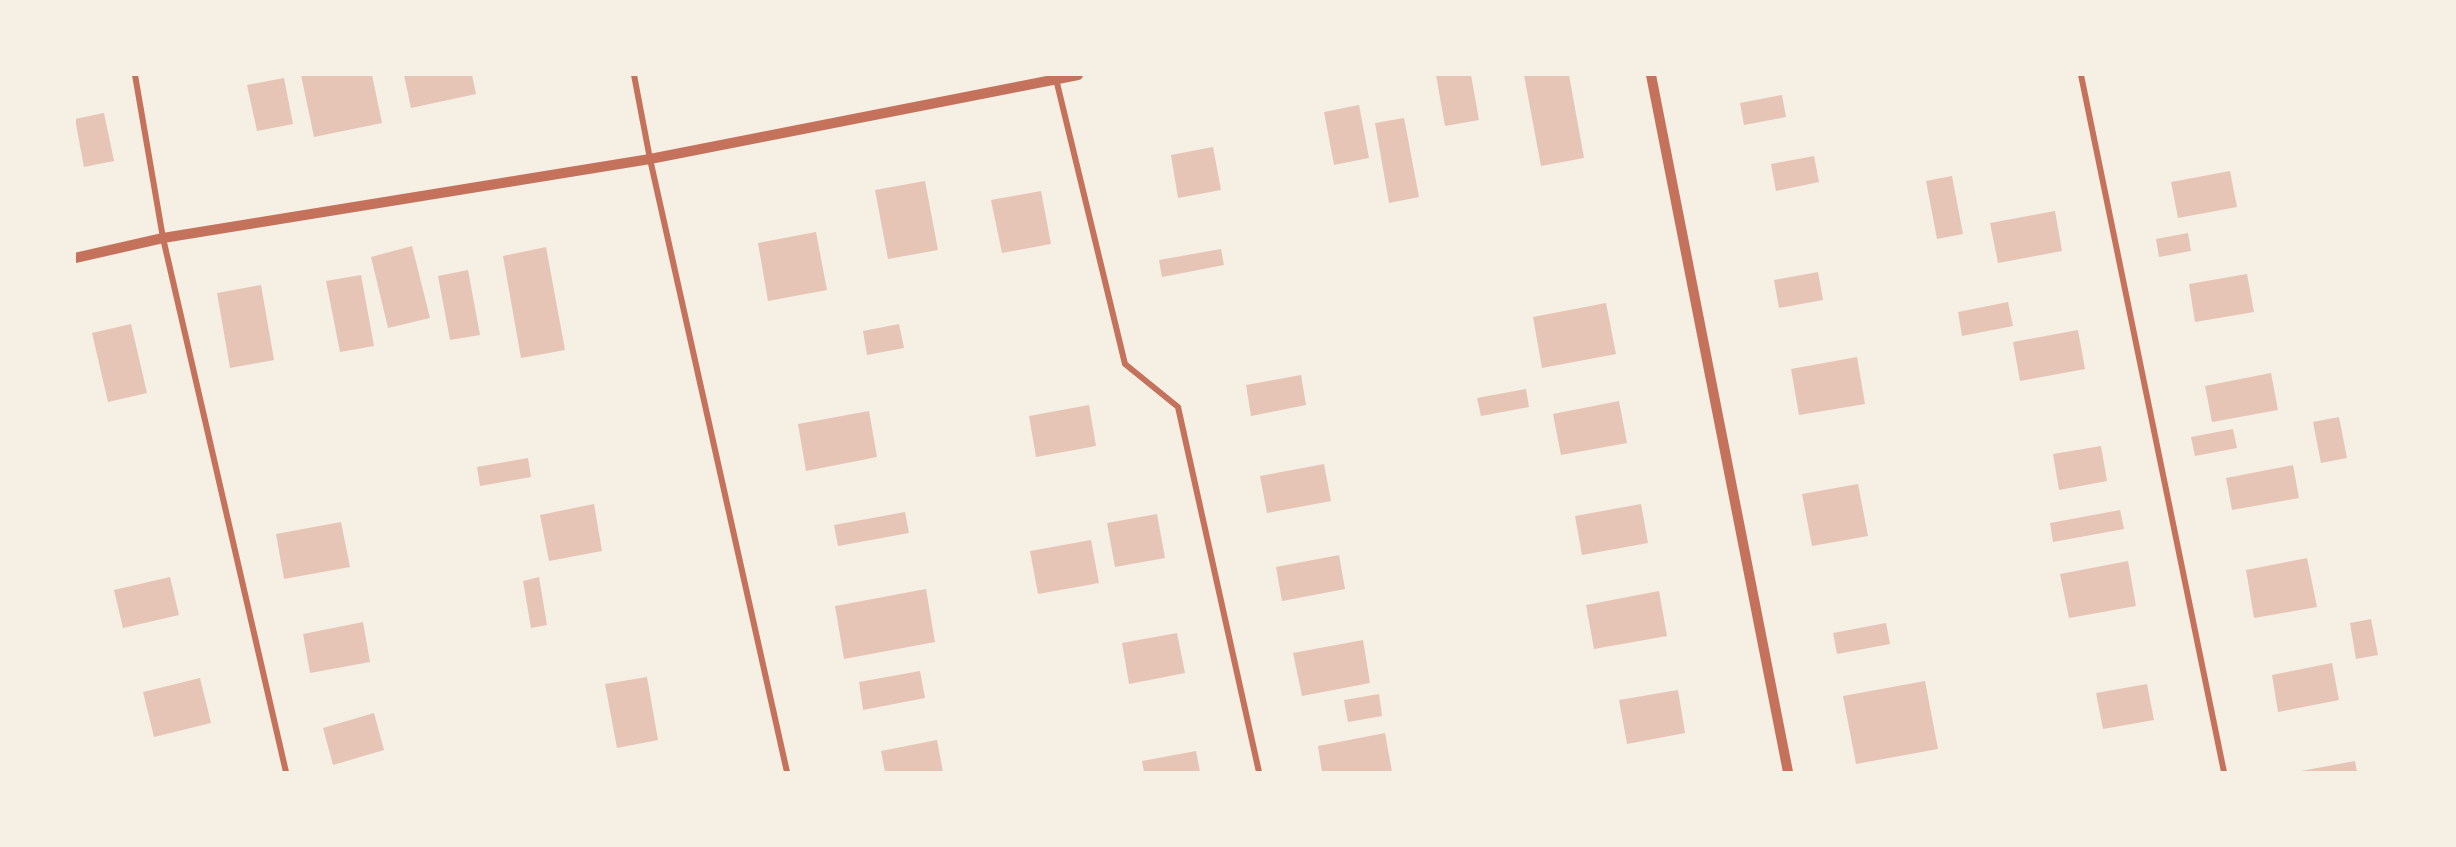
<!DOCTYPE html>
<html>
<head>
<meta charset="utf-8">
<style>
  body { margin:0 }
  #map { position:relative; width:2456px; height:847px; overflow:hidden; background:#f6efe4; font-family:"Roboto Condensed",sans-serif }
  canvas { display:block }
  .frame { position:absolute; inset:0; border:76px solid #f6efe4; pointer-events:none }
</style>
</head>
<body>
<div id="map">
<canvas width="2456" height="847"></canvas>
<div class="frame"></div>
</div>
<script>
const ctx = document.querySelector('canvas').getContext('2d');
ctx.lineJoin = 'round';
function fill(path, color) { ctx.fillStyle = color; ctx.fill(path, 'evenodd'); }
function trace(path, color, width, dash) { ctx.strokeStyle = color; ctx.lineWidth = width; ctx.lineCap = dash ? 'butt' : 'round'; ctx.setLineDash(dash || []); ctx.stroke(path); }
const building = new Path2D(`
  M301 75H372L382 123 314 137Z
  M404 75H472L476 94 411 108Z
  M1436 75H1471L1479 120 1445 126Z
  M1524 75H1569L1584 158 1541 166Z
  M284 78 293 124 257 131 247 85Z
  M1782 95 1786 117 1744 125 1740 103Z
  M1359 105 1369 158 1334 165 1324 112Z
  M104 113 114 161 84 167 75 119Z
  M1404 118 1419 197 1389 203 1375 123Z
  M1213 147 1221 190 1178 198 1171 155Z
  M1814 156 1819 182 1776 191 1771 164Z
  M2230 171 2237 207 2178 218 2171 182Z
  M1952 176 1963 234 1937 239 1926 181Z
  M925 181 938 250 888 259 875 190Z
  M1041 191 1051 244 1002 253 991 200Z
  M2055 211 2062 251 1998 263 1990 223Z
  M816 232 827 290 768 301 758 243Z
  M2188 233 2191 251 2159 257 2156 239Z
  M412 246 430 318 388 328 371 257Z
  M546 247 565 350 521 358 503 256Z
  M1221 249 1224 265 1162 277 1159 260Z
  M468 270 480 335 450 340 438 276Z
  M1818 272 1823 300 1779 308 1774 280Z
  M2247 274 2254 312 2195 322 2189 284Z
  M361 275 374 346 340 352 326 281Z
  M261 285 274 360 230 368 217 293Z
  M2008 302 2013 326 1962 336 1958 312Z
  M1606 303 1616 354 1542 368 1533 317Z
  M131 324 147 393 108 402 92 333Z
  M899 324 904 348 867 355 863 331Z
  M2078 330 2085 369 2020 381 2013 342Z
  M1857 357 1865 404 1799 415 1791 369Z
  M2271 373 2278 410 2212 422 2205 386Z
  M1301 375 1306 405 1251 416 1246 385Z
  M1526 389 1529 407 1481 416 1477 398Z
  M1619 401 1627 443 1561 455 1553 414Z
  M1089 405 1096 446 1036 457 1029 416Z
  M869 411 877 457 806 471 798 424Z
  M2339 417 2347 458 2321 463 2313 422Z
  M2233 429 2237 448 2195 456 2191 437Z
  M2101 446 2107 481 2059 490 2053 454Z
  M528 458 531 477 480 486 477 467Z
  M1324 464 1331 501 1267 513 1260 476Z
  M2293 465 2299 498 2232 510 2226 478Z
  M1858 484 1868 536 1812 546 1802 494Z
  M594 504 602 551 549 561 540 515Z
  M1641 504 1648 543 1582 555 1575 516Z
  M2120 510 2124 529 2053 542 2050 523Z
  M905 512 909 533 838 546 834 525Z
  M1157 514 1165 558 1115 567 1107 523Z
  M341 522 350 567 284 579 276 534Z
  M1091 540 1099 583 1038 594 1030 551Z
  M1339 555 1345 589 1282 601 1276 567Z
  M2307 558 2317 607 2254 618 2246 570Z
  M2128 561 2136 606 2069 618 2060 574Z
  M170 577 179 615 123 628 114 590Z
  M539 577 547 625 531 628 523 581Z
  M926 589 935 642 844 659 835 606Z
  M1659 591 1667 636 1594 649 1586 605Z
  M2371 619 2378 655 2356 659 2350 623Z
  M363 622 370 662 310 673 303 634Z
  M1886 623 1890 644 1837 654 1833 633Z
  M1177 633 1185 673 1129 684 1122 643Z
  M1363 640 1370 683 1302 696 1293 653Z
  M2332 663 2339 700 2278 712 2272 675Z
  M920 671 925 698 863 710 859 682Z
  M647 677 658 740 617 748 605 684Z
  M200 678 211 723 154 737 143 692Z
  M1925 681 1938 749 1856 764 1843 696Z
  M2147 684 2154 720 2103 729 2096 693Z
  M1678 690 1685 733 1627 744 1619 700Z
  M1379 694 1382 716 1348 722 1344 700Z
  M374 713 384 750 333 765 323 728Z
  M1385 733 1392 772H1322L1318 746Z
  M937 740 943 772H885L881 751Z
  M1196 751 1200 772H1144L1142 761Z
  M2355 761 2357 772H2301V771Z`);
const minor = new Path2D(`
  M135 75 163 238 286 772
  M634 75 650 159 787 772
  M2081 75 2224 772
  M1056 79 1125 364 1178 407 1259 772`);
const tertiary = new Path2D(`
  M1651 75 1788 772
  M75 258 163 238 650 159 1078 75`);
fill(building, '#e6c5b7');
trace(minor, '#c5725c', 6);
trace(tertiary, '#c5725c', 10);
</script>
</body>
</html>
